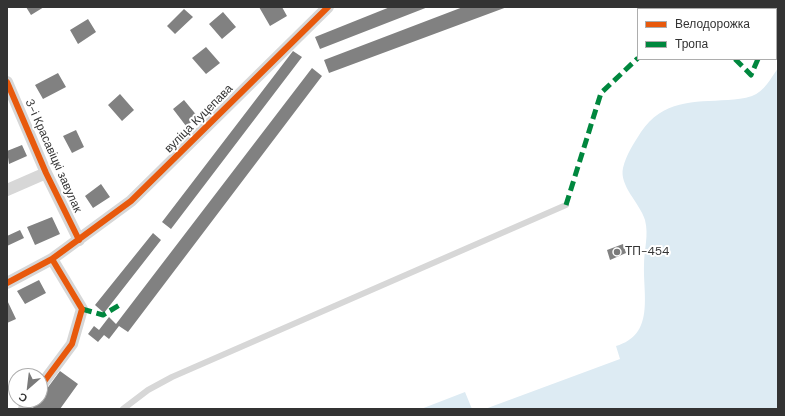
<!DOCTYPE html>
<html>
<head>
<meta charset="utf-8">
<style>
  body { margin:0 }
  #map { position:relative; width:785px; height:416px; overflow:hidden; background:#fff; font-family:"DM Sans",sans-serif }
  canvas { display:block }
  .frame { position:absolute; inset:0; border:8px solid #333; pointer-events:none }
  .legend { position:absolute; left:637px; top:8px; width:140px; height:52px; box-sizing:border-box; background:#fff; border:1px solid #adadad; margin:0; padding:5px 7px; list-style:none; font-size:12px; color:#333 }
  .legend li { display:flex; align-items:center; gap:8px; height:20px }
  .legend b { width:20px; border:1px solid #adadad }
  .north { position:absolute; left:8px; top:368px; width:40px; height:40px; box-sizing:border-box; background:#fff; border:1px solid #adadad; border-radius:50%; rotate:208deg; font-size:11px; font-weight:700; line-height:16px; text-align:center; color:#333 }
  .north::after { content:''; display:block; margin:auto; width:14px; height:18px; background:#7a7a7a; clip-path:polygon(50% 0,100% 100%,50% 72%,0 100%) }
</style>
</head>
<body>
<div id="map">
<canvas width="785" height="416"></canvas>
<div class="frame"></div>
<ul class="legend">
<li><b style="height:5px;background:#e8590c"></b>Велодорожка</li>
<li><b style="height:5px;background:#00873e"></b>Тропа</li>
</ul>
<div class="north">С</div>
</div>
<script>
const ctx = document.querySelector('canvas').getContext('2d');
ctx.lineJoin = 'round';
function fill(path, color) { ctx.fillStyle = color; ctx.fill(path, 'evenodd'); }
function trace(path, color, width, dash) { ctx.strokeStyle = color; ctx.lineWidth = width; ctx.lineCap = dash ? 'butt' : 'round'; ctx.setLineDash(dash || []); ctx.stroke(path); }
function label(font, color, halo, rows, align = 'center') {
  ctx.font = font + ' "DM Sans",sans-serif'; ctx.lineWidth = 4; ctx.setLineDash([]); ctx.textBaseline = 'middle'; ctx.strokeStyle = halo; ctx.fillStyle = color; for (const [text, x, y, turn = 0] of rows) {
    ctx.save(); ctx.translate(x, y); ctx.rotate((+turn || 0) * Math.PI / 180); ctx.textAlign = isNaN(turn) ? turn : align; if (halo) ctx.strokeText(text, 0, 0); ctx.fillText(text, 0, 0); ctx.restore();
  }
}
const water = new Path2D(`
  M778 68V409H485L620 359 616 346C655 335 643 295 644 265 644 250 649 235 645 220 640 203 619 186 623 168 626 155 634 143 641 132 663 100 693 102 728 100 736 99 744 99 752 96 764 92 771 78 778 68Z
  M465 392 472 409H421Z`);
const building = new Path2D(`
  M26 7H44L31 15Z
  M259 7H282L287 16 270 26Z
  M390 7H428L320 49 315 37Z
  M463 7H507L329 73 324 60Z
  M184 9 193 17 175 34 167 26Z
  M223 12 236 27 222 39 209 24Z
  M88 19 96 32 78 44 70 30Z
  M206 47 220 63 206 74 192 58Z
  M293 51 302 57 171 229 162 222Z
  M312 68 322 76 128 332 119 326 109 339 104 335 98 342 88 334 94 326 99 330 109 317 116 324Z
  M58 73 66 87 43 99 35 85Z
  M120 94 134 110 122 121 108 105Z
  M184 100 198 117 186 126 173 109Z
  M76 130 84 147 72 153 63 136Z
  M22 145 27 156 9 164 7 151Z
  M101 184 110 197 93 208 85 196Z
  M52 217 60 234 35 245 27 227Z
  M20 230 24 238 7 246V236Z
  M153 233 161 240 104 313 95 305Z
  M623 244 626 253 610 260 607 250Z
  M39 280 46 293 25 304 17 291Z
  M7 300 16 319 7 323Z
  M60 371 78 384 60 409H32Z`);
const lane = new Path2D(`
  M123 409 148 390 172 377 566 205`);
const street = new Path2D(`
  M7 82 46 173 79 240
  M7 190 46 173
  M7 283 52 259 131 201 328 7
  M40 387 72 344 82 309 52 259
  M24 409 31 400`);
const quiet = new Path2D(`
  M681 7 683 9
  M689 9 709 7
  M776 15 778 11
  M735 59 751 75 758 59
  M566 205 601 93 638 58
  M82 309 103 315 121 304`);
const cycleway = new Path2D(`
  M7 82 46 173 79 240
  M7 283 52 259 131 201 328 7
  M40 387 72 344 82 309 52 259`);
const markers = [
  [617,252,4,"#7a7a7a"]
];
const streetNames = [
  ["вуліца Куцепава",199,119,-45],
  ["3-і Красавіцкі завулак",53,156,66]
];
const poiNames = [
  ["ТП-454",625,252]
];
fill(water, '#ddebf3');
fill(building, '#818181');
trace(lane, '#d7d7d7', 6);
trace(street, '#d7d7d7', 12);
trace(quiet, '#00873e', 5, [10, 5]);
trace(cycleway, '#e8590c', 6);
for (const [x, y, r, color] of markers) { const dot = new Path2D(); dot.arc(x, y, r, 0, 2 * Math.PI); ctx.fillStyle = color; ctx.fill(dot); trace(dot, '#fff', 1.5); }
label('12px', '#333', '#fff', streetNames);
label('12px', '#333', '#fff', poiNames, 'left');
</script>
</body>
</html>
